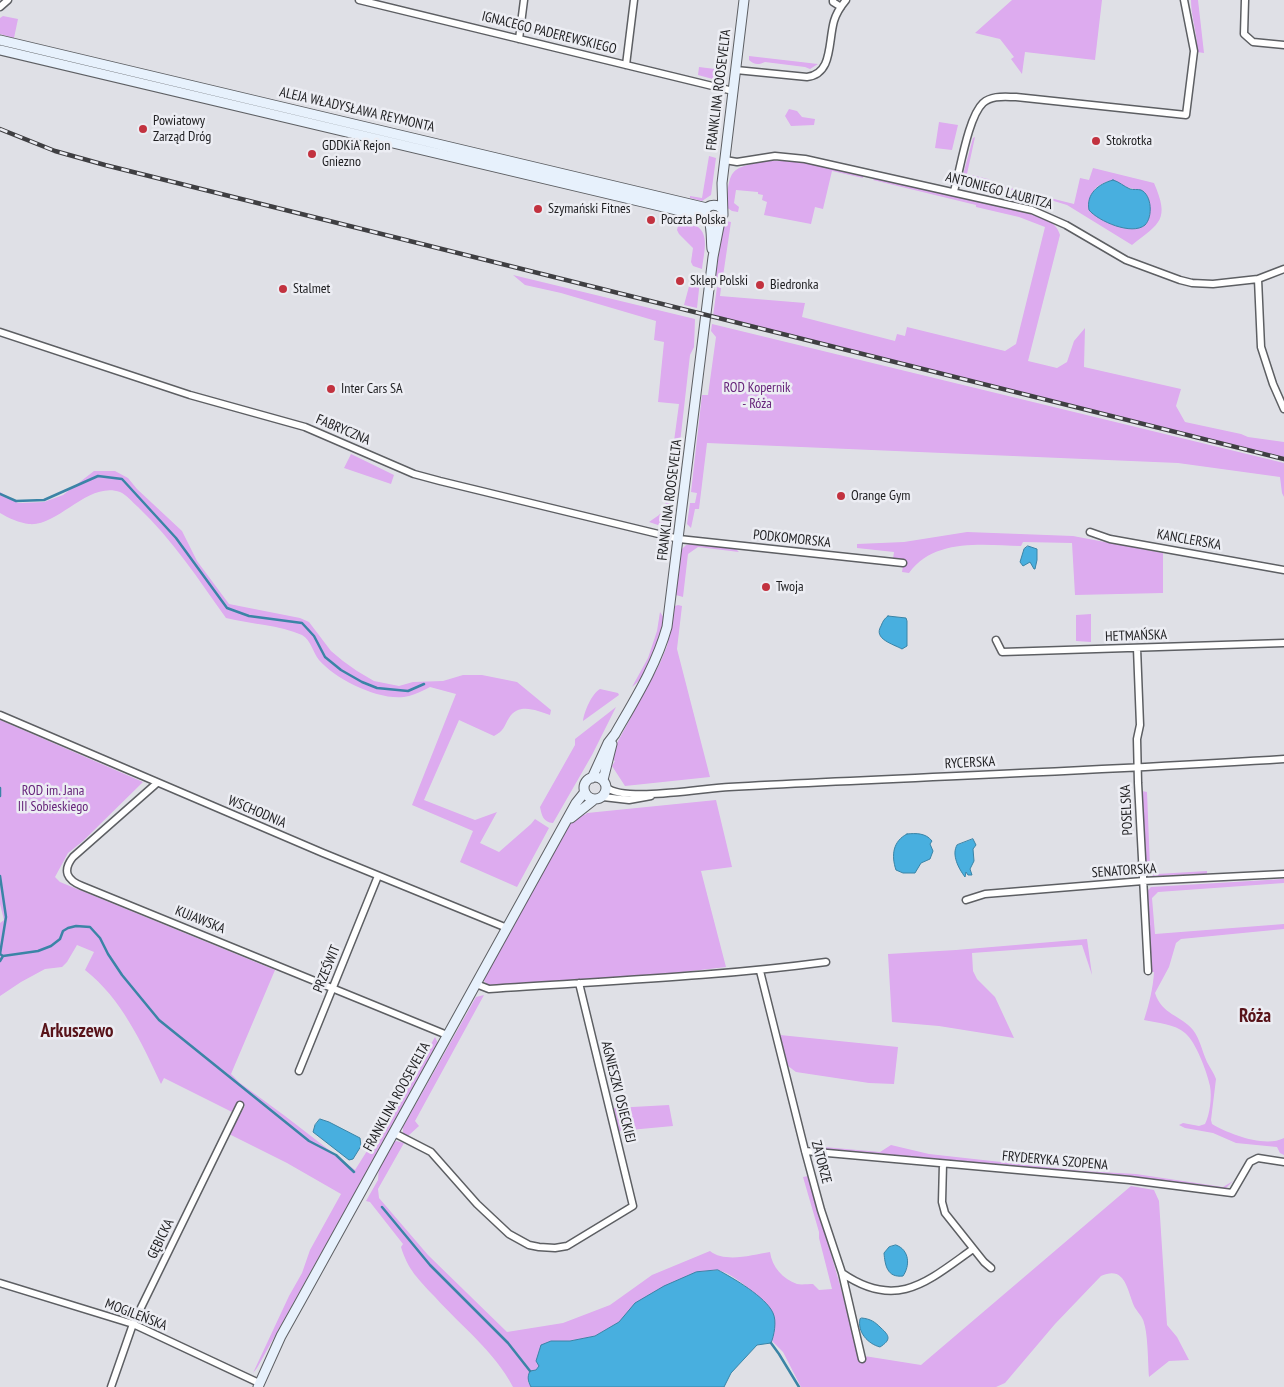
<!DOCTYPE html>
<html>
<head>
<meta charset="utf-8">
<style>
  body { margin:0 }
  canvas { display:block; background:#dfe0e6 }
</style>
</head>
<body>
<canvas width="1284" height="1387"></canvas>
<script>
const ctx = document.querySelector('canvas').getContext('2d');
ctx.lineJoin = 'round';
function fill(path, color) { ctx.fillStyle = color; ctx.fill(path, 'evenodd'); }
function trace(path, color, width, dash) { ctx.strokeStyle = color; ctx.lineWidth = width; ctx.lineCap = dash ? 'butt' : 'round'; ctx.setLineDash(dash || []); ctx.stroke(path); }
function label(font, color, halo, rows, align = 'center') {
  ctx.font = font + ' "PT Sans Narrow",sans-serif'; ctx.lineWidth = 5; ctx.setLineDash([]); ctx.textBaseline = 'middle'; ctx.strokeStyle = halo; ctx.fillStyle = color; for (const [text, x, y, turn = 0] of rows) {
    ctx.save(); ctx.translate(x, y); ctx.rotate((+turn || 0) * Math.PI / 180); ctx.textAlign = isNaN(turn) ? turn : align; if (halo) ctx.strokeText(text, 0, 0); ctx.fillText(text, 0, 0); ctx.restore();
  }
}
const green = new Path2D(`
  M1012 0H1102L1095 60 1025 52 1022 74 1011 59 1014 57 1000 39 975 33Z
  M1191 0H1198L1204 53 1197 52C1198 34 1191 18 1191 0Z
  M3 16 18 19 14 38 0 34V18Z
  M749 56 818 64 810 69 805 67 765 62C759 65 754 65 749 60Z
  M699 67 723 70 725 73 724 79 720 81 698 75Z
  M789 109 797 111 802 117 815 119 814 125 791 126 785 116Z
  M939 122 958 125 952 150 935 148Z
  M975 137 967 174 988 179 998 185 1074 204 1080 178 1089 180 1093 168 1154 183C1170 220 1160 223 1132 245L1067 205 1034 195 974 182 963 175 973 138ZM1108 181C1120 184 1129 189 1140 190L1147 221C1137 235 1112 227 1101 217L1094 190 1098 186Z
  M709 156 716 158 711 195 702 201 690 198V196L702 198Z
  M768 161H797L863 175V178L832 171 823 209 815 207 811 224 764 215 767 202 762 200 763 195 758 194V192L736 190 734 203 739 207 738 212 732 211 726 207C730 168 729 168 768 161Z
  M874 178 1031 214C1044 219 1056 221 1060 235L1028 361 1057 368 1067 362 1074 341 1085 328 1084 367 1181 389 1176 406 1185 422 1241 434 1248 437 1284 442V457L713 316 717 287 721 288 720 296 805 303 802 317 895 341 897 334 905 336 907 327 1005 351 1016 344 1045 227 1019 217 976 207V205L873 180Z
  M683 221C712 226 705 246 702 269L693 266 691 262 693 248 679 234 677 230 679 222Z
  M725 221 731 222 722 283 715 282 723 223Z
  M513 275 695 319 694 347 690 355 671 522 661 526 649 522 659 515 665 508 679 404 658 402 664 342 654 340 656 321 561 293 525 285Z
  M691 279 700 280 697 308 684 305Z
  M712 324 1284 463V497L1282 493 1280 477 1178 463 707 443 699 509H695L691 528 687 524 690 503H695L697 493 691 492 702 395H708L716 337 711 331Z
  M351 454 394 475 391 484 344 468Z
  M94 471H115L128 478 137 489 182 531 197 561 229 604 300 618 309 622 331 651 343 661 357 671 374 681 399 686 413 682 443 681 463 675H482L517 682 551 710 550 715C537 711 519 702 509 718 504 726 504 731 494 736L459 720 424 800 475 820 497 812 480 843 499 852 531 824 535 819 549 828 517 887 460 862 473 831 412 805 456 694 430 687C424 690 416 694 409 696 383 703 336 680 319 660 313 653 311 640 302 635 280 625 250 624 226 618 199 580 172 539 138 507 132 502 127 495 120 492 88 481 58 527 29 524 20 523 8 518 0 513V492L18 503 44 502 63 495Z
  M967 532 1073 536 1163 553V593L1075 595 1072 543 1023 542 1021 546C983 545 934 538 909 573L902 572 904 560 893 559 894 552 857 548V544L904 542Z
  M691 544 736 549 739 552 698 547 688 554 683 597 676 595V592L681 550 686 545Z
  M678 605 682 606 677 649 710 777 625 786 612 766 615 761 609 758 660 663 667 646 675 606Z
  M660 612 664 618C660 641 652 672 632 687L648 658 657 631Z
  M1091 614V642L1076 641V615Z
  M600 689 618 693 619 695 583 721C584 712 592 693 600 689Z
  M616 707 592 755 553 823C543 822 542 816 540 807L575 745V739Z
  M0 720 143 782 83 841 68 853 55 877 60 882 275 970 231 1074 240 1083 285 1116 355 1170 406 1089 435 1037 438 1043 257 1368 253 1373 289 1296 302 1273 310 1250 341 1194 287 1163 229 1134 245 1106 237 1102 232 1112 164 1078 161 1084C142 1043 121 998 85 970L94 952 77 945 67 962 62 967 45 969 21 982 0 996V923L4 920 0 904Z
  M1142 791 1147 792 1150 867 1157 874 1207 871V875L1159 878 1149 874 1146 867Z
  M716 800 732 867 701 871 726 967 666 974 510 984 488 985 483 980 568 826 580 811 585 815 587 813Z
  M1284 879V883L1158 892 1152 898 1155 934 1284 924V929L1181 939 1176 943 1169 967 1155 993C1162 1015 1181 1015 1193 1030 1200 1039 1202 1051 1207 1062 1210 1068 1214 1073 1216 1079L1211 1120 1212 1124C1229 1134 1265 1148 1284 1138V1155L1280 1153 1277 1147 1236 1143 1213 1133 1185 1128 1179 1125 1183 1123 1199 1126 1205 1124C1210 1114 1212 1097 1210 1086 1207 1072 1196 1042 1185 1033 1175 1024 1157 1023 1144 1020 1149 1004 1153 989 1154 972H1151L1147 896 1148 890 1151 887Z
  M1087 939 1092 975 1082 945 972 953 973 971 977 979 995 997 1014 1038 939 1026 892 1022 888 954 956 950Z
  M484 995 415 1121 419 1126 408 1136 403 1133V1127L476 997Z
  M780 1035 898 1047 894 1084 869 1083 796 1072 788 1066Z
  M669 1105 673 1126 619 1131 614 1108Z
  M396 1141 404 1143 378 1189 379 1198 428 1255 507 1332 563 1323 610 1305 652 1275 710 1251C725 1263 752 1255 770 1252 772 1267 783 1279 797 1284 801 1285 808 1284 813 1284L819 1290 832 1289 819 1238V1232L803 1177 808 1176 840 1285 858 1355 921 1365 1131 1186 1154 1190 1159 1201 1167 1325 1177 1337 1189 1360 1169 1361 1149 1377C1148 1363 1148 1335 1144 1323 1143 1317 1137 1312 1134 1306 1127 1289 1125 1265 1101 1276L1055 1324 1005 1383 996 1387H801L783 1352 772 1341 774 1328 773 1313C763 1300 733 1272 717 1270 714 1270 709 1271 705 1272L595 1336 570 1341H551L539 1366 528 1382 531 1387H513C495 1352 461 1326 435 1297 418 1279 408 1270 401 1247L403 1244 370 1202 366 1201 378 1180 379 1167 393 1143Z
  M891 1145 929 1154 1082 1171 1136 1174 1223 1187 1233 1181 1225 1189 1135 1177 852 1152 816 1148 813 1146 880 1152Z`);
const water = new Path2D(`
  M1113 180C1120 182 1123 186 1130 189 1133 190 1138 189 1141 190 1152 195 1153 217 1145 225 1132 236 1098 221 1089 210 1086 194 1098 184 1113 180Z
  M1028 546 1037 549V560L1035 569H1034L1030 562 1023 566 1020 562 1024 549Z
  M888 616 906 618 907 621V646L902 649C893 644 873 639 881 626 883 621 884 619 888 616Z
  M907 834C916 833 926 833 932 841L930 844 933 851 930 859 921 863 915 873H903L896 870C891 855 893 841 907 834Z
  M973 839 976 845 973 849 974 861 970 869 972 875H968L966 872 965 877C959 869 951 855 957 845Z
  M320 1119 329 1122 360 1138 361 1146 353 1159 349 1160 313 1132 315 1125Z
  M896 1245C910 1250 910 1266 903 1276 887 1278 885 1265 884 1253L889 1247Z
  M718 1270C733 1278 766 1297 773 1313 777 1321 774 1336 771 1343L757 1345 731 1373 724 1387H531C528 1381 527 1377 530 1371L536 1370 539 1366 536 1361 541 1345 551 1341H570L595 1336 619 1322 635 1303 664 1286 696 1272Z
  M862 1318C871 1319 875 1322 881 1328 890 1336 891 1340 880 1347 868 1344 857 1332 860 1319Z`);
const stream = new Path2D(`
  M0 494 16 501 44 500 98 476 122 479 176 538 227 608 249 616 302 623 314 636 325 657 341 670 362 682 377 688 408 691 424 684
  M0 788V796
  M0 876 6 917 0 954 3 956
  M0 961 3 956 38 951 51 946 60 939 63 931 68 928 76 926 90 927 100 938 108 954 122 975 159 1020 309 1141 336 1155 354 1172
  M382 1207 430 1265 508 1343 530 1371
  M771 1343 779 1354 799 1387`);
const street = new Path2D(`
  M359 0 733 91
  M833 0V2L841 7
  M1245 0 1244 34 1253 42 1284 45
  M0 7 8 0
  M519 39 524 0
  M626 65 634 0
  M736 70 807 77C833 74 828 42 834 21 836 14 841 6 846 0
  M725 160 737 162 775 156 805 159 1032 210 1066 225 1126 260 1180 280 1192 283 1213 284 1258 279 1284 269
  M954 191C960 171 968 117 983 103 992 95 1005 97 1016 97L1186 115 1194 51 1184 0
  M1258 279 1261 347 1273 384 1284 409
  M0 332 190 395 305 427 414 474 440 481 679 539 903 563
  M1090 532 1110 539 1284 570
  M996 640 1002 652 1284 643
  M1137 648 1140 725 1137 739 1138 783 1148 971
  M0 715 323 853 507 928
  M157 783 73 857C62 871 67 880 82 886L447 1035
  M606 787C624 803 704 788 729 787 914 777 1099 771 1284 759
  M603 797 629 800 651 796
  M966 900 985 894 1143 881 1284 874
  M760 971 805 1151 821 1210 842 1273 862 1359
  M476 984 489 989C602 981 714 977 826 962
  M299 1071 378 876
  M394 1133 431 1152 477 1204 509 1234 529 1245 539 1247 555 1248 567 1246 633 1206 579 983
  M805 1151 1130 1180 1232 1193 1250 1162 1258 1158 1284 1162
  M943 1164 942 1202 945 1213 984 1262 991 1268
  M842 1273C897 1311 928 1281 973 1249
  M0 1283 133 1324 259 1383
  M111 1387 133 1324 240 1105`);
const secondary = new Path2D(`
  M0 40 707 208
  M0 50 706 217
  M712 249C711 241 712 228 709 221 706 217 705 220 705 215 704 204 716 203 722 209
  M584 788a11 11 0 1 1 22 0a11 11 0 1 1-22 0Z
  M592 778 608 743 615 734C635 699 656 666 667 627L713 257 720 221 723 215 722 183 744 0
  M603 780 612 744
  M571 818 595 799
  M258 1387 281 1336 300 1302 576 803 584 793`);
const rail = new Path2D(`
  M0 129 55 151 105 165 1284 459`);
const markers = [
  [143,129,5,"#c2323f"],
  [1096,141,5,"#c2323f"],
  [312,154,5,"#c2323f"],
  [538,209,5,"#c2323f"],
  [651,220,5,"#c2323f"],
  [680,281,5,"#c2323f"],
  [760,285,5,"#c2323f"],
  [283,289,5,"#c2323f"],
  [331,389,5,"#c2323f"],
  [841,496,5,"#c2323f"],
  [766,587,5,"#c2323f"]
];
const streetNames = [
  ["IGNACEGO PADEREWSKIEGO",549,33,14],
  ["FRANKLINA ROOSEVELTA",719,90,-83],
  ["ALEJA WŁADYSŁAWA REYMONTA",357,110,13],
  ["ANTONIEGO LAUBITZA",999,191,15],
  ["FABRYCZNA",343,430,23],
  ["FRANKLINA ROOSEVELTA",670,500,-83],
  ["PODKOMORSKA",792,539,6],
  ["KANCLERSKA",1189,540,10],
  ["HETMAŃSKA",1136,636,-2],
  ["RYCERSKA",970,763,-3],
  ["POSELSKA",1127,810,-93],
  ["WSCHODNIA",257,812,23],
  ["SENATORSKA",1124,871,-4],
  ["KUJAWSKA",200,920,22],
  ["PRZEŚWIT",327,969,-68],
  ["AGNIESZKI OSIECKIEJ",618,1092,76],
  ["FRANKLINA ROOSEVELTA",397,1097,-61],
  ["FRYDERYKA SZOPENA",1055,1161,5],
  ["ZATORZE",821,1162,75],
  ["GĘBICKA",161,1239,-64],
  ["MOGILEŃSKA",136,1315,21]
];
const poiNames = [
  ["Powiatowy",153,121],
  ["Zarząd Dróg",153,137],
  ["Stokrotka",1106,141],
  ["GDDKiA Rejon",322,146],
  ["Gniezno",322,162],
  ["Szymański Fitnes",548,209],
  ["Poczta Polska",661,220],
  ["Sklep Polski",690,281],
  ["Biedronka",770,285],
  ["Stalmet",293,289],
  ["Inter Cars SA",341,389],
  ["Orange Gym",851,496],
  ["Twoja",776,587]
];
const parkNames = [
  ["ROD Kopernik",757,388],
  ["- Róża",757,404],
  ["ROD im. Jana",53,791],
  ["III Sobieskiego",53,807]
];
const districtNames = [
  ["Róża",1255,1017],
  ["Arkuszewo",77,1032]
];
fill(green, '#ddabef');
fill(water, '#48afdf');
trace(water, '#3b84a6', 1);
trace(stream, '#3b84a6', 2.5);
trace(street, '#5d5f63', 9);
trace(secondary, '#5d5f63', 11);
trace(street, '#fff', 6);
trace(secondary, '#e7f1fc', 9);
trace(rail, '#3f3f42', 4.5);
trace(rail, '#ecedf3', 2.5, [8]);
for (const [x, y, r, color] of markers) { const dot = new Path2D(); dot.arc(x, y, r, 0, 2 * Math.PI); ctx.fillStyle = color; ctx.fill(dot); trace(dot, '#ecedf3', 2); }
label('14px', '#1e1e20', '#ecedf3', streetNames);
label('14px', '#1e1e20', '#ecedf3', poiNames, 'left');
label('14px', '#66247a', '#ecedf3', parkNames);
label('bold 19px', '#581319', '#ecedf3', districtNames);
</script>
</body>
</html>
